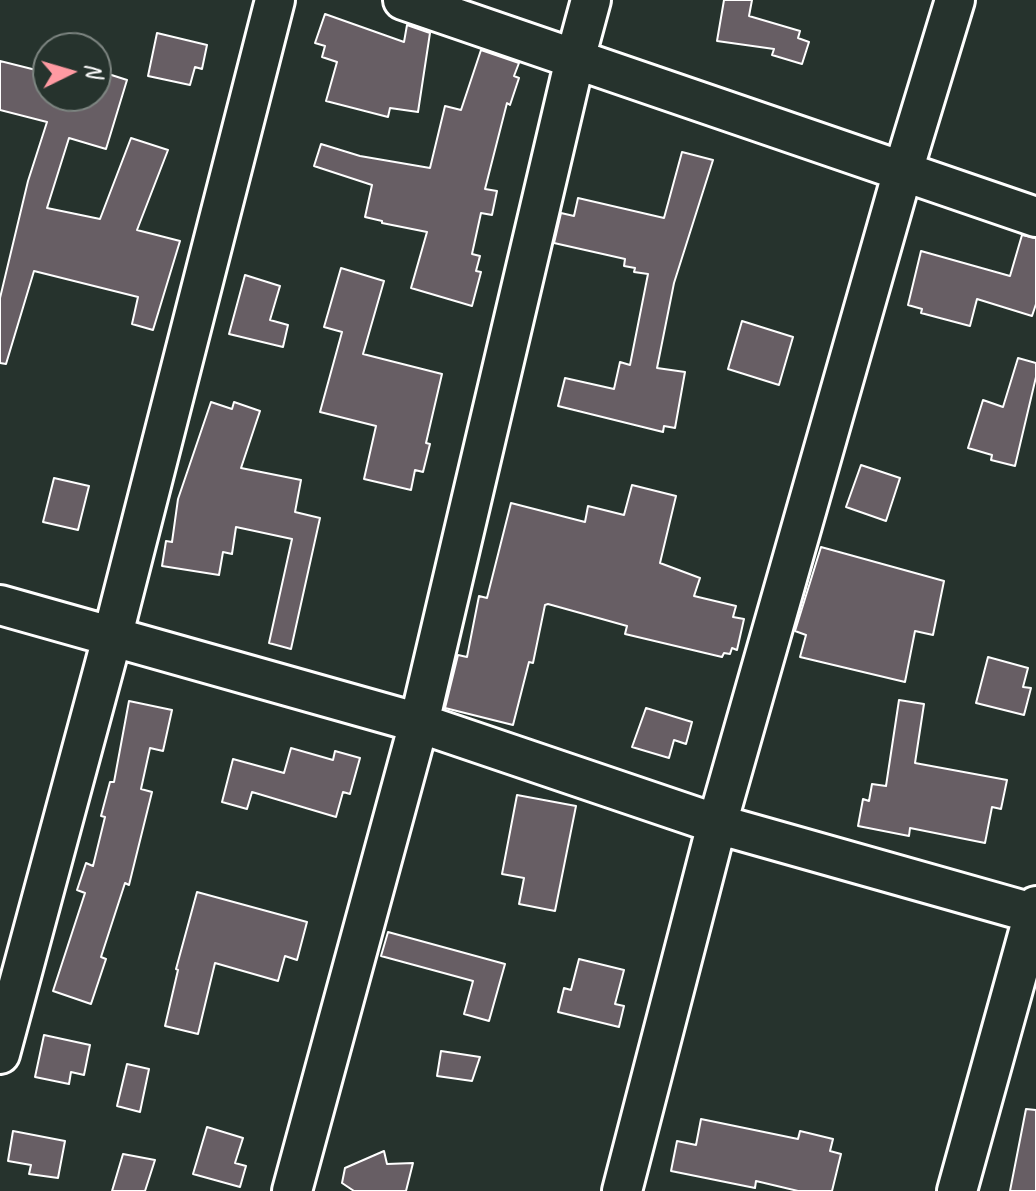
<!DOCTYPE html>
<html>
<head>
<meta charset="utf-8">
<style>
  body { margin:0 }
  #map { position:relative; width:1036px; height:1191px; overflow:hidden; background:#26332d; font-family:Caveat,sans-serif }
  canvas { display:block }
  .north { position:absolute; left:32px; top:32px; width:80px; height:80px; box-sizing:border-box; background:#26332d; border:2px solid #7d8581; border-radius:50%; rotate:85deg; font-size:22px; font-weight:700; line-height:32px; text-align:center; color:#fff }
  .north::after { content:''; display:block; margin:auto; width:28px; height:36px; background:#ff9aa2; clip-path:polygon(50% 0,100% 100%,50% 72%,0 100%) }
</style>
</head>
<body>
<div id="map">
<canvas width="1036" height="1191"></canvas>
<div class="north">N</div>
</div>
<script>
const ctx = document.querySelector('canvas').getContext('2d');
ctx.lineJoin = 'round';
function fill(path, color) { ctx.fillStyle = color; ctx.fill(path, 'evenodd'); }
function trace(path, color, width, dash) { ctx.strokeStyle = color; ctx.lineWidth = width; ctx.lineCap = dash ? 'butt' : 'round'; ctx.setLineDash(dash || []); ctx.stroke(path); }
const building = new Path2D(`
  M724 0H752L749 16 800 31 798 38 809 42 802 64 772 55 774 49 717 41Z
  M325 14 404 42 407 25 430 33 418 112 390 108 388 117 326 101 337 62 322 57 325 46 315 43Z
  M157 33 207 45 202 69 195 67 190 85 148 76Z
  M481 50 519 63 514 76 519 78 510 105 507 103 485 189 497 191 492 215 481 213 472 254 480 256 476 271 481 272 472 306 411 288 427 232 382 223V221L365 217 372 185 314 166 321 144 360 156 430 168 445 106 461 110Z
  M0 61 48 73V96H96V70L127 80 106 149 69 138 47 208 100 219 131 138 168 150 137 230 180 241 153 330 132 324 138 297 34 271 6 364 0 363V298L28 181 47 122 0 110Z
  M682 152 713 160 674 283 657 368 685 372 675 428 664 426 663 432 558 406 565 378 614 389 620 362 630 365 648 274 634 272 635 268 624 266 625 259 554 243 561 213 574 216 578 198 664 218Z
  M1022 235 1036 238V304L1032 316 977 299 970 326 921 313 922 309 908 305 921 251 1010 276Z
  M341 268 384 281 363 354 442 374 426 443 430 444 423 472 415 470 411 490 364 479 376 426 320 412 342 332 324 327Z
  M245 275 280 286 270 320 288 325 283 347 229 334Z
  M742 321 793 337 779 385 728 369Z
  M1018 358 1036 363V377L1015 466 991 460 992 455 968 448 983 400 1003 407Z
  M211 402 232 409 234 402 260 411 241 468 301 480 295 512 320 518 291 649 269 643 292 539 236 527 232 554 223 552 219 575 162 566 166 541 172 542 178 499Z
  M861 465 900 478 886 521 846 507Z
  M54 478 89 486 78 530 43 522Z
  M632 485 676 496 660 563 700 578 694 596 736 606 733 617 744 619 737 650 732 648 730 654 724 653 722 657 625 634 627 626 548 604 545 605 533 663 529 662 513 725 445 708 458 655 467 657 479 596 487 598 511 503 585 522 588 506 624 515Z
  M821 547 944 581 933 635 915 631 905 682 800 657 806 635 795 631Z
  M988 657 1028 668 1023 687 1031 688 1024 715 976 703Z
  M899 700 924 704 915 763 1007 780 1001 809 992 807 985 843 910 828 909 836 858 826 863 799 869 801 872 784 886 786Z
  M129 701 172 710 163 751 150 748 141 789 152 792 129 885 125 883 101 957 106 959 91 1004 53 991 85 893 77 890 86 863 93 866 105 817 101 816 110 782H114Z
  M646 708 692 722 686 744 674 740 669 758 632 747Z
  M291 748 333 760 335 751 360 758 350 794 343 792 336 817 252 792 247 809 222 802 233 759 284 773Z
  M517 795 576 806 555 911 519 904 524 878 502 874Z
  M197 892 307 922 297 960 285 956 278 981 215 963 198 1034 165 1026 178 970 176 969Z
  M388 932 505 964 489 1021 464 1014 473 981 381 956Z
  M579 959 624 970 615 1004 624 1006 619 1027 558 1012 564 988 571 990Z
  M44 1035 90 1045 84 1075 71 1072 69 1084 35 1077Z
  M441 1051 480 1057 472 1081 437 1076Z
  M127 1064 149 1069 140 1112 117 1106Z
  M1026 1109 1036 1110V1191H1010Z
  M701 1119 798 1139 800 1131 833 1139 830 1151 841 1154 832 1191H798L756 1181 755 1188 671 1171 677 1141 696 1145Z
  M207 1127 243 1138 235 1163 246 1166 240 1187 193 1174Z
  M13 1131 65 1141 58 1178 29 1174 31 1165 8 1161Z
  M384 1151 387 1164 413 1163 406 1191H354L342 1183 345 1168Z
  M123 1154 155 1160 145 1191H112Z`);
const minor = new Path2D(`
  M403 0 1036 217
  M0 605 419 723 717 824 1036 914
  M0 1054 112 638 275 0
  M292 1191 419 723 575 59 591 0
  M622 1191 717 824 903 171 955 0
  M957 1191 1036 906`);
fill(building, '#675e64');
trace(building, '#fff', 2);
trace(minor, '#fff', 44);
trace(minor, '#26332d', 38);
</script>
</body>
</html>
